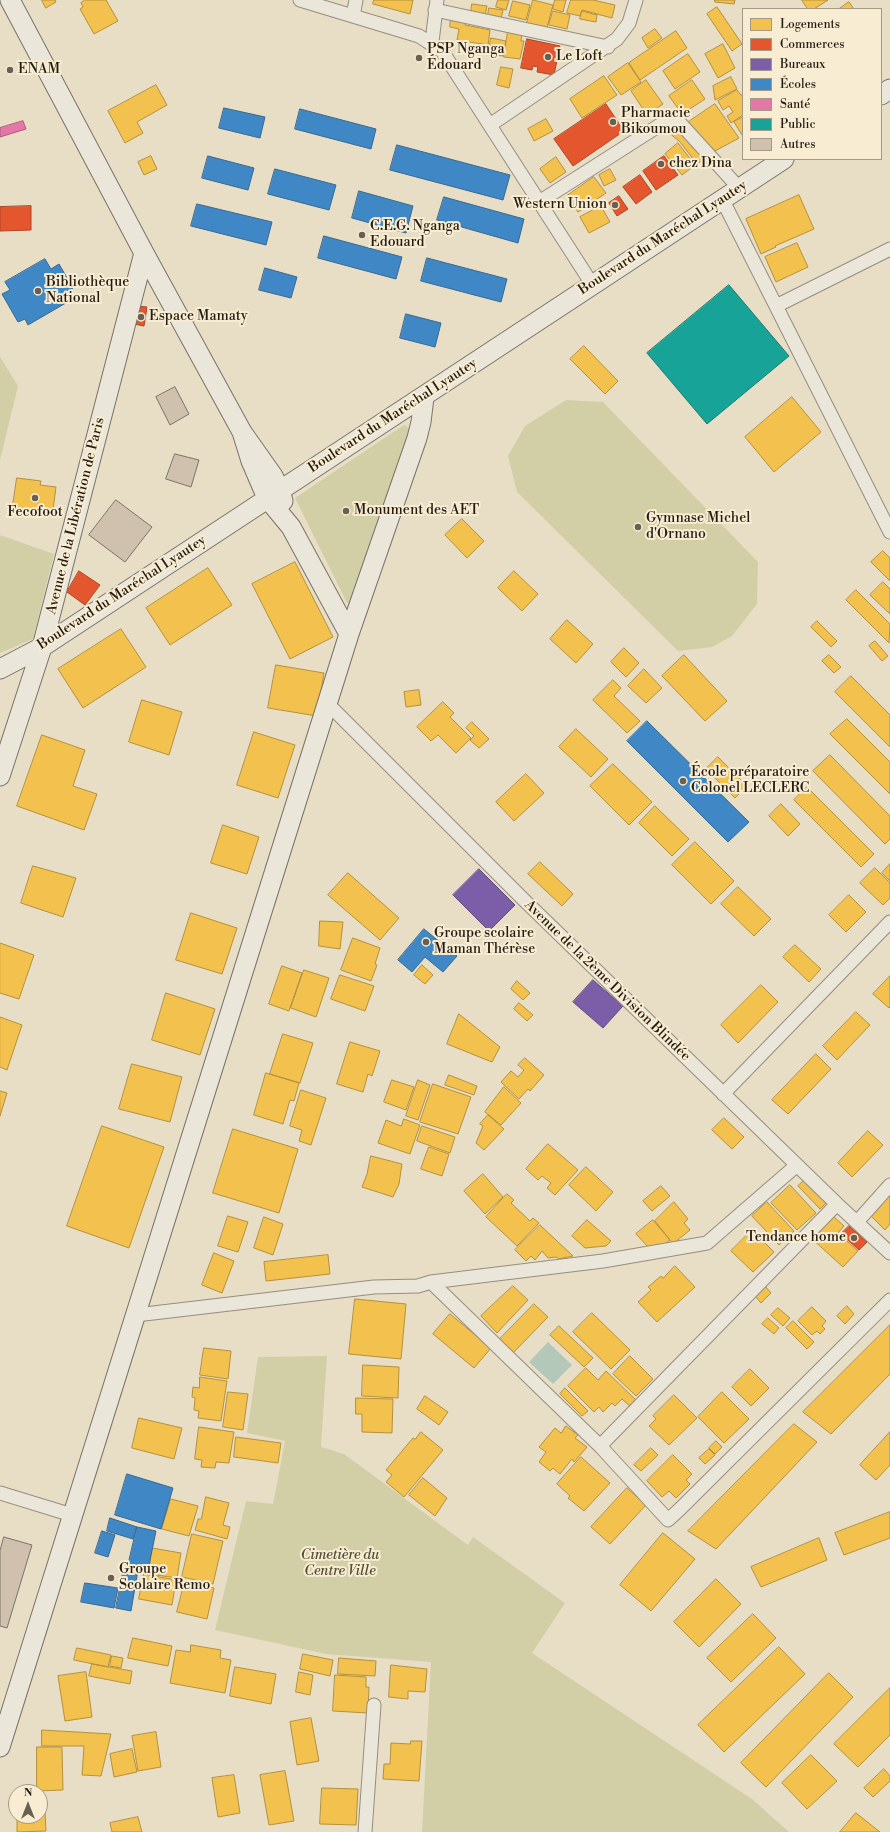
<!DOCTYPE html>
<html>
<head>
<meta charset="utf-8">
<style>
  body { margin:0 }
  #map { position:relative; width:890px; height:1832px; overflow:hidden; background:#e8dec6; font-family:"Libre Bodoni",serif }
  canvas { display:block }
  .legend { position:absolute; left:742px; top:8px; width:140px; height:152px; box-sizing:border-box; background:#f8edd2; border:1px solid #a49986; margin:0; padding:5px 7px; list-style:none; font-size:12px; color:#251c13 }
  .legend li { display:flex; align-items:center; gap:8px; height:20px }
  .legend b { width:20px; border:1px solid #a49986 }
  .north { position:absolute; left:8px; top:1784px; width:40px; height:40px; box-sizing:border-box; background:#f8edd2; border:1px solid #a49986; border-radius:50%; rotate:0deg; font-size:11px; font-weight:700; line-height:16px; text-align:center; color:#251c13 }
  .north::after { content:''; display:block; margin:auto; width:14px; height:18px; background:#696052; clip-path:polygon(50% 0,100% 100%,50% 72%,0 100%) }
</style>
</head>
<body>
<div id="map">
<canvas width="890" height="1832"></canvas>
<ul class="legend">
<li><b style="height:11px;background:#f2c14e"></b>Logements</li>
<li><b style="height:11px;background:#e4572e"></b>Commerces</li>
<li><b style="height:11px;background:#7b5ea7"></b>Bureaux</li>
<li><b style="height:11px;background:#3f88c5"></b>Écoles</li>
<li><b style="height:11px;background:#e377a8"></b>Santé</li>
<li><b style="height:11px;background:#17a398"></b>Public</li>
<li><b style="height:11px;background:#d0c0ae"></b>Autres</li>
</ul>
<div class="north">N</div>
</div>
<script>
const ctx = document.querySelector('canvas').getContext('2d');
ctx.lineJoin = 'round';
function fill(path, color) { ctx.fillStyle = color; ctx.fill(path, 'evenodd'); }
function trace(path, color, width, dash) { ctx.strokeStyle = color; ctx.lineWidth = width; ctx.lineCap = dash ? 'butt' : 'round'; ctx.setLineDash(dash || []); ctx.stroke(path); }
function label(font, color, halo, rows, align = 'center') {
  ctx.font = font + ' "Libre Bodoni",serif'; ctx.lineWidth = 4; ctx.setLineDash([]); ctx.textBaseline = 'middle'; ctx.strokeStyle = halo; ctx.fillStyle = color; for (const [text, x, y, turn = 0] of rows) {
    ctx.save(); ctx.translate(x, y); ctx.rotate((+turn || 0) * Math.PI / 180); ctx.textAlign = isNaN(turn) ? turn : align; if (halo) ctx.strokeText(text, 0, 0); ctx.fillText(text, 0, 0); ctx.restore();
  }
}
const green = new Path2D(`
  M0 357 18 386 0 460Z
  M566 400 603 402 758 562 757 604 732 636 712 647 678 651 517 492 508 456 525 426Z
  M404 425 412 430 355 605 347 603 295 498Z
  M0 535 54 554 33 639 0 653Z
  M327 1356 321 1447 344 1454 468 1545 473 1537 565 1603 532 1653 752 1799 789 1832H422L431 1662 326 1654 215 1630 246 1501 273 1504 285 1441 247 1433 258 1357Z`);
const water = new Path2D(`
  M548 1342 572 1365 553 1384 529 1362Z`);
const homes = new Path2D(`
  M42 0H55L56 2 46 8Z
  M85 0H106L118 21 94 34 80 9 83 7 81 3Z
  M374 0H413L410 14 373 4Z
  M498 0H509L506 10 496 7Z
  M533 0 553 5 547 28 527 23Z
  M555 0H566L563 12 553 9Z
  M571 0H593L615 5 612 18 582 10 580 16 567 13Z
  M715 0H735L734 4 715 2Z
  M802 0H828L814 9H808Z
  M513 1 530 5 526 20 509 16Z
  M849 2 854 9H839Z
  M472 4 487 6 485 16 471 13Z
  M717 7 742 44 732 51 707 14Z
  M489 8 503 10 501 19 488 16Z
  M553 11 570 15 567 29 549 25Z
  M582 11 597 15 596 22 580 19Z
  M451 18 466 21 465 25 490 30 488 45 457 40 459 29 450 27Z
  M655 29 662 38 648 48 642 38Z
  M508 31 522 33 521 41H524L520 59 504 57Z
  M676 31 687 48 640 80 629 63Z
  M491 38 506 41 503 56 488 54Z
  M723 44 735 68 718 78 705 54Z
  M468 45 481 46V50L468 49Z
  M688 54 700 72 675 89 663 71Z
  M628 63 641 82 621 95 608 77Z
  M501 67 513 69 509 88 497 85Z
  M604 76 617 95 582 118 570 99Z
  M731 77 737 89 715 100 713 86Z
  M646 80 663 104 647 115 631 91Z
  M692 80 705 99 682 114 669 96Z
  M156 85 167 105 137 122 143 133 125 143 108 111Z
  M737 90 741 95H743V115L731 123 727 116 733 112 729 106 723 110 718 101Z
  M715 104 739 138 715 151 687 123Z
  M743 117V135H742L734 122Z
  M546 119 553 131 534 141 528 129Z
  M676 126 708 156 697 164 680 142 668 132Z
  M678 143 695 165 682 175 665 154Z
  M151 156 157 169 144 175 138 162Z
  M556 157 566 172 550 183 540 169Z
  M610 169 616 180 604 186 599 175Z
  M594 177 606 193 578 212 567 196Z
  M799 195 814 229 775 246 776 247 761 254 746 219Z
  M601 206 610 222 589 233 580 217Z
  M797 243 808 267 776 282 765 257Z
  M584 346 618 381 605 394 570 359Z
  M792 397 821 432 774 472 745 437Z
  M17 478 41 481 40 485 56 487 53 510 47 509 46 517 12 512Z
  M462 519 484 541 467 558 445 535Z
  M883 551 890 558V581L871 562Z
  M295 562 333 637 290 659 252 584Z
  M208 568 232 605 170 645 146 608Z
  M514 571 538 594 522 611 498 588Z
  M883 582 890 589V614L870 595Z
  M856 590 890 624 889 643 846 600Z
  M567 620 593 644 576 663 550 639Z
  M817 621 837 641 831 647 811 627Z
  M121 629 146 667 83 708 58 669Z
  M875 641 888 656 882 661 869 646Z
  M624 648 639 663 626 677 611 662Z
  M684 655 727 701 705 721 662 676Z
  M829 655 841 667 834 673 822 661Z
  M276 665 324 673 317 716 268 708Z
  M644 669 662 688 646 703 628 686Z
  M851 676 890 715V747L835 692Z
  M613 680 621 688 614 696 640 721 627 733 593 700Z
  M419 690 421 705 406 707 404 692Z
  M142 700 182 712 169 755 129 742Z
  M443 702 454 713 450 717 471 738 456 753 438 735 431 741 417 727Z
  M847 719 890 762V794L830 734Z
  M472 722 489 739 479 748 470 740 474 736 466 728Z
  M576 729 608 759 591 777 559 747Z
  M254 732 295 745 278 798 237 785Z
  M42 735 85 750 73 786 97 794 84 830 17 806Z
  M830 755 890 816V839L885 844 813 771Z
  M718 757 747 786 735 798 706 769Z
  M613 764 652 802 629 825 590 786Z
  M526 774 544 793 514 821 496 802Z
  M807 787 874 854 861 867 794 800Z
  M781 804 800 824 788 836 769 816Z
  M655 806 689 839 672 856 639 823Z
  M223 825 259 837 247 874 211 863Z
  M695 842 734 881 711 904 672 865Z
  M540 862 573 894 562 906 528 874Z
  M890 864V881L882 873Z
  M33 866 76 878 63 917 21 903Z
  M875 868 890 883V898L883 905 860 883Z
  M348 873 399 918 380 940 328 895Z
  M738 887 771 919 754 936 721 904Z
  M849 895 866 912 846 932 829 915Z
  M191 913 237 928 222 974 176 960Z
  M320 921 343 922 340 949 319 946Z
  M353 938 380 948 375 964 377 965 371 981 341 970Z
  M0 943 34 955 19 999 0 993Z
  M795 945 821 969 809 982 783 957Z
  M422 965 433 975 425 984 414 975Z
  M282 966 302 973 289 1011 269 1004Z
  M304 970 329 978 316 1017 291 1008Z
  M340 975 374 986 365 1011 331 999Z
  M890 976V1007L889 1008 873 994Z
  M517 981 530 993 523 1000 511 989Z
  M761 985 778 1002 738 1043 721 1025Z
  M166 993 215 1009 200 1055 152 1040Z
  M519 1003 533 1015 527 1021 514 1009Z
  M856 1012 870 1025 837 1060 823 1046Z
  M459 1014 500 1047 492 1062 447 1044Z
  M0 1017 22 1025 7 1070 0 1067Z
  M283 1034 313 1043 300 1083 270 1074Z
  M350 1042 380 1051 372 1076 368 1074 363 1092 337 1084Z
  M816 1054 831 1069 788 1114 772 1100Z
  M525 1058 544 1075 530 1091 528 1089 519 1099 501 1082 511 1071 518 1077 524 1070 518 1065Z
  M132 1064 182 1077 170 1122 119 1109Z
  M266 1073 299 1083 294 1101 290 1100 283 1124 254 1115Z
  M449 1075 477 1086 474 1095 445 1085Z
  M392 1080 414 1087 406 1110 384 1102Z
  M418 1080 430 1085 418 1120 406 1116Z
  M433 1084 471 1097 458 1134 420 1122Z
  M504 1087 521 1103 501 1125 485 1112Z
  M301 1090 326 1098 311 1145 299 1141 302 1130 290 1126Z
  M0 1091 7 1093 0 1116Z
  M488 1115 504 1129 484 1150 476 1143 483 1126 480 1124Z
  M724 1118 744 1137 732 1149 712 1130Z
  M404 1119 420 1125 410 1154 378 1143 386 1120 401 1126Z
  M102 1126 164 1147 129 1248 67 1226Z
  M422 1126 455 1137 450 1153 417 1141Z
  M233 1129 298 1149 279 1213 213 1193Z
  M868 1131 883 1145 852 1177 838 1163Z
  M548 1144 578 1170 555 1195 547 1188 551 1183 542 1176 538 1180 526 1169Z
  M429 1147 449 1154 442 1176 421 1169Z
  M371 1156 402 1164 399 1184 393 1197 362 1187 367 1174Z
  M586 1167 613 1192 596 1211 569 1185Z
  M483 1174 503 1197 485 1214 464 1191Z
  M805 1180 827 1202 820 1209 798 1186Z
  M790 1185 816 1213 797 1230 771 1203Z
  M661 1186 670 1196 652 1211 643 1201Z
  M507 1194 514 1200 511 1203 530 1221 533 1218 539 1223 517 1246 486 1217Z
  M890 1194V1224L885 1230 870 1215Z
  M674 1202 688 1219 684 1223 690 1230 673 1244 655 1221Z
  M767 1202 794 1231 779 1245 752 1216Z
  M228 1216 248 1222 238 1252 218 1246Z
  M833 1216 844 1226 838 1233 858 1251 843 1267 811 1238Z
  M264 1217 283 1224 273 1255 254 1248Z
  M587 1220 611 1241 606 1246 585 1248 572 1236Z
  M653 1220 670 1240 661 1247 658 1244 651 1250 636 1234Z
  M540 1225 573 1256 559 1259 556 1257 548 1258 542 1251 535 1260 531 1256 526 1261 515 1250Z
  M752 1230 774 1252 753 1272 731 1251Z
  M214 1253 234 1261 222 1293 202 1285Z
  M328 1255 330 1274 266 1281 264 1262Z
  M675 1266 695 1287 657 1322 638 1302 651 1290 648 1287 661 1276 663 1278Z
  M513 1286 528 1300 497 1333 481 1316Z
  M765 1286 771 1293 761 1303 755 1296Z
  M355 1299 406 1304 401 1359 349 1354Z
  M534 1304 548 1317 513 1353 499 1340Z
  M847 1306 854 1314 845 1324 837 1316Z
  M812 1307 826 1321 822 1326 825 1329 820 1334 817 1331 812 1335 798 1321Z
  M778 1308 790 1318 783 1326 771 1315Z
  M592 1313 630 1350 611 1369 573 1332Z
  M450 1314 491 1348 474 1368 433 1334Z
  M768 1318 779 1328 774 1334 762 1324Z
  M793 1321 814 1342 807 1349 786 1328Z
  M890 1325V1374L831 1434 803 1412Z
  M559 1326 593 1358 584 1367 550 1335Z
  M204 1348 231 1351 228 1379 200 1375Z
  M630 1356 653 1379 636 1396 613 1374Z
  M363 1365 399 1367 398 1398 362 1396Z
  M586 1368 598 1380 606 1371 637 1401 631 1407 622 1399 615 1406 612 1403 603 1412 599 1407 594 1412 568 1386Z
  M750 1369 769 1388 751 1406 732 1387Z
  M200 1377 227 1381 221 1421 198 1418 199 1411 194 1410 195 1398 192 1397 193 1387 199 1388Z
  M565 1388 588 1411 582 1416 560 1394Z
  M228 1392 248 1394 243 1430 223 1427Z
  M722 1392 749 1419 724 1443 698 1417Z
  M674 1395 697 1418 669 1445 649 1426 656 1419 653 1416Z
  M425 1396 448 1412 439 1425 417 1409Z
  M356 1398 393 1399 392 1433 362 1432V1414H356Z
  M139 1418 182 1428 174 1459 132 1448Z
  M794 1424 817 1442 716 1549 688 1531Z
  M566 1426 578 1435 575 1438 587 1447 574 1462 572 1459 560 1474 553 1468 550 1471 539 1462 546 1452 539 1447 555 1428 561 1433Z
  M199 1427 234 1432 229 1463 216 1462 215 1468 201 1467 202 1460 195 1459Z
  M421 1432 443 1450 404 1497 386 1482 392 1475 386 1470 413 1438 415 1439Z
  M890 1432V1465L876 1480 860 1465Z
  M236 1437 281 1443 278 1463 234 1457Z
  M716 1441 722 1447 715 1454 709 1448Z
  M651 1448 658 1455 641 1471 634 1465Z
  M709 1449 715 1455 705 1464 699 1458Z
  M673 1455 692 1474 686 1480 690 1484 676 1498 669 1491 662 1497 647 1481Z
  M581 1457 610 1483 584 1511 568 1498 570 1496 557 1484Z
  M423 1478 447 1498 435 1516 409 1495Z
  M627 1488 646 1505 610 1544 591 1527Z
  M206 1497 229 1503 223 1525 230 1527 227 1539 195 1530 198 1519H201Z
  M171 1499 198 1506 189 1536 162 1529Z
  M890 1512V1538L844 1555 835 1533Z
  M663 1533 695 1559 651 1611 620 1585Z
  M192 1534 223 1541 213 1584 182 1577Z
  M819 1538 827 1560 761 1587 751 1567Z
  M152 1548 181 1553 177 1578 149 1574Z
  M144 1574 176 1580 172 1605 139 1599Z
  M716 1579 741 1604 699 1647 674 1622Z
  M185 1581 214 1588 207 1619 177 1612Z
  M753 1614 776 1638 731 1682 707 1658Z
  M133 1638 172 1646 168 1666 128 1658Z
  M191 1645 221 1650 220 1658 231 1660 225 1693 170 1683 176 1650 190 1652Z
  M779 1647 805 1674 724 1752 698 1725Z
  M77 1648 111 1655 108 1667 74 1660Z
  M303 1654 333 1660 330 1676 300 1669Z
  M112 1656 123 1658 121 1668 110 1666Z
  M339 1658 376 1661 375 1676 338 1674Z
  M92 1664 132 1671 130 1684 89 1676Z
  M391 1665 427 1669 425 1692 408 1691V1699L389 1697Z
  M235 1667 276 1674 271 1704 230 1696Z
  M86 1672 92 1717 65 1721 58 1676Z
  M299 1672 313 1675 310 1695 296 1692Z
  M829 1673 853 1697 766 1787 741 1763Z
  M335 1675 366 1677V1687H369L368 1713 333 1711Z
  M890 1688V1735L858 1767 834 1744Z
  M311 1718 319 1761 297 1765 290 1722Z
  M42 1730 111 1734 101 1776 82 1775 84 1746H42Z
  M156 1732 161 1767 138 1771 132 1736Z
  M411 1741H422L419 1781 383 1779 384 1764H390L391 1743 410 1744Z
  M37 1747H62L63 1790 37 1791Z
  M132 1749 137 1772 114 1777 110 1754Z
  M811 1755 837 1781 807 1809 782 1783Z
  M884 1769 890 1776V1781L873 1797 864 1788Z
  M285 1771 294 1821 269 1825 260 1775Z
  M234 1775 240 1813 218 1817 212 1778Z
  M322 1788 358 1789 356 1825 320 1824Z
  M45 1811 46 1831 17 1832V1816H40V1812Z
  M856 1813 880 1832H840Z
  M138 1817 142 1832H112L110 1823Z`);
const shops = new Path2D(`
  M527 39 560 46 554 75 537 72 538 67 533 66 532 70 521 68Z
  M606 104 624 131 573 166 554 139Z
  M664 156 678 175 656 190 643 171Z
  M640 175 652 192 636 204 623 187Z
  M619 196 628 209 617 216 609 203Z
  M31 206V230L0 231V207Z
  M137 306 147 307 144 326 134 324Z
  M79 571 100 585 85 605 67 592Z
  M849 1226 867 1242 859 1250 841 1234Z`);
const offices = new Path2D(`
  M479 869 515 905 489 931 453 895Z
  M593 980 623 1006 603 1028 573 1002Z`);
const schools = new Path2D(`
  M224 108 265 117 260 138 219 128Z
  M300 109 376 129 371 149 295 129Z
  M397 145 510 175 503 200 390 170Z
  M208 156 254 168 248 190 202 178Z
  M275 169 336 185 329 210 268 194Z
  M359 191 413 206 406 233 352 218Z
  M444 197 524 219 518 243 437 220Z
  M197 204 272 222 266 245 191 226Z
  M324 236 402 257 396 279 318 258Z
  M427 258 507 279 501 302 421 281Z
  M45 259 51 269 59 264 73 288 67 292 71 300 28 325 25 319 18 322 2 294 10 290 5 282Z
  M265 268 297 277 291 298 259 290Z
  M406 314 441 323 435 347 400 338Z
  M647 721 749 822 728 842 627 741Z
  M424 929 457 956 443 972 425 957 412 972 398 960Z
  M127 1474 173 1488 161 1529 115 1515Z
  M110 1518 137 1527 133 1539 107 1531Z
  M137 1527 156 1531 148 1570 128 1566Z
  M102 1531 115 1535 108 1557 95 1553Z
  M124 1568 138 1570 131 1611 116 1608Z
  M85 1583 118 1588 114 1608 81 1602Z`);
const health = new Path2D(`
  M23 121 26 129 0 137V128Z`);
const public = new Path2D(`
  M729 285 789 356 707 424 647 353Z`);
const building = new Path2D(`
  M175 387 189 414 170 425 156 397Z
  M175 454 199 460 191 487 166 479Z
  M116 500 152 527 125 562 89 535Z
  M4 1537 32 1545 7 1628 0 1626V1551Z`);
const street = new Path2D(`
  M300 0 419 36 442 51 592 284
  M435 10 608 47
  M353 16 356 0
  M432 42 437 0
  M490 125 617 39 629 23 636 0
  M722 199 890 532
  M539 202 663 123 671 120 680 123 739 188
  M776 306 890 249
  M328 704 525 901 837 1204 890 1253
  M723 1094 890 922
  M857 1222 890 1185
  M431 1282 600 1446 668 1520 680 1509 890 1300
  M136 1315 374 1287 418 1286 431 1282 603 1261 707 1243 797 1165
  M600 1446 837 1204
  M0 1493 72 1515
  M365 1832 374 1705`);
const secondary = new Path2D(`
  M10 0 144 253 242 432 273 476 280 490 283 501
  M881 95 890 89
  M349 634 417 438 421 422 424 397
  M0 669 42 647 784 159
  M0 776 42 647 144 253
  M0 1747 349 634 291 527 267 498 251 461 242 432`);
const markers = [
  [548,57,4,"#696052"],
  [419,58,4,"#696052"],
  [10,70,4,"#696052"],
  [613,122,4,"#696052"],
  [661,164,4,"#696052"],
  [615,205,4,"#696052"],
  [362,235,4,"#696052"],
  [38,291,4,"#696052"],
  [141,317,4,"#696052"],
  [35,498,4,"#696052"],
  [346,511,4,"#696052"],
  [638,527,4,"#696052"],
  [683,781,4,"#696052"],
  [426,942,4,"#696052"],
  [854,1238,4,"#696052"],
  [111,1578,4,"#696052"]
];
const poiNames = [
  ["PSP Nganga",427,50],
  ["Édouard",427,66],
  ["Le Loft",556,57],
  ["ENAM",18,70],
  ["Pharmacie",621,114],
  ["Bikoumou",621,130],
  ["chez Dina",669,164],
  ["Western Union",607,205,"right"],
  ["C.E.G. Nganga",370,227],
  ["Edouard",370,243],
  ["Bibliothèque",46,283],
  ["National",46,299],
  ["Espace Mamaty",149,317],
  ["Monument des AET",354,511],
  ["Fecofoot",35,513,"center"],
  ["Gymnase Michel",646,519],
  ["d'Ornano",646,535],
  ["École préparatoire",691,773],
  ["Colonel LECLERC",691,789],
  ["Groupe scolaire",434,934],
  ["Maman Thérèse",434,950],
  ["Tendance home",846,1238,"right"],
  ["Groupe",119,1570],
  ["Scolaire Remo",119,1586]
];
const streetNames = [
  ["Boulevard du Maréchal Lyautey",663,238,-33],
  ["Boulevard du Maréchal Lyautey",393,416,-33],
  ["Avenue de la Libération de Paris",76,516,-76],
  ["Boulevard du Maréchal Lyautey",122,593,-33],
  ["Avenue de la 2ème Division Blindée",607,981,44]
];
const parkNames = [
  ["Cimetière du",340,1556],
  ["Centre Ville",340,1572]
];
fill(green, '#d2cfa6');
fill(water, '#b4c8b9');
fill(homes, '#f2c14e');
trace(homes, '#b4903c', 1);
fill(shops, '#e4572e');
trace(shops, '#ab4526', 1);
fill(offices, '#7b5ea7');
trace(offices, '#614a7b', 1);
fill(schools, '#3f88c5');
trace(schools, '#376890', 1);
fill(health, '#e377a8');
trace(health, '#aa5c7b', 1);
fill(public, '#17a398');
trace(public, '#1b7a70', 1);
fill(building, '#d0c0ae');
trace(building, '#797367', 1);
trace(street, '#948e7f', 15);
trace(secondary, '#797367', 21);
trace(street, '#ebe6da', 13);
trace(secondary, '#ebe6da', 19);
for (const [x, y, r, color] of markers) { const dot = new Path2D(); dot.arc(x, y, r, 0, 2 * Math.PI); ctx.fillStyle = color; ctx.fill(dot); trace(dot, '#f8edd2', 1.5); }
label('14px', '#251c13', '#f8edd2', poiNames, 'left');
label('14px', '#251c13', '#f8edd2', streetNames);
label('italic 14px', '#544e37', '#f8edd2', parkNames);
</script>
</body>
</html>
